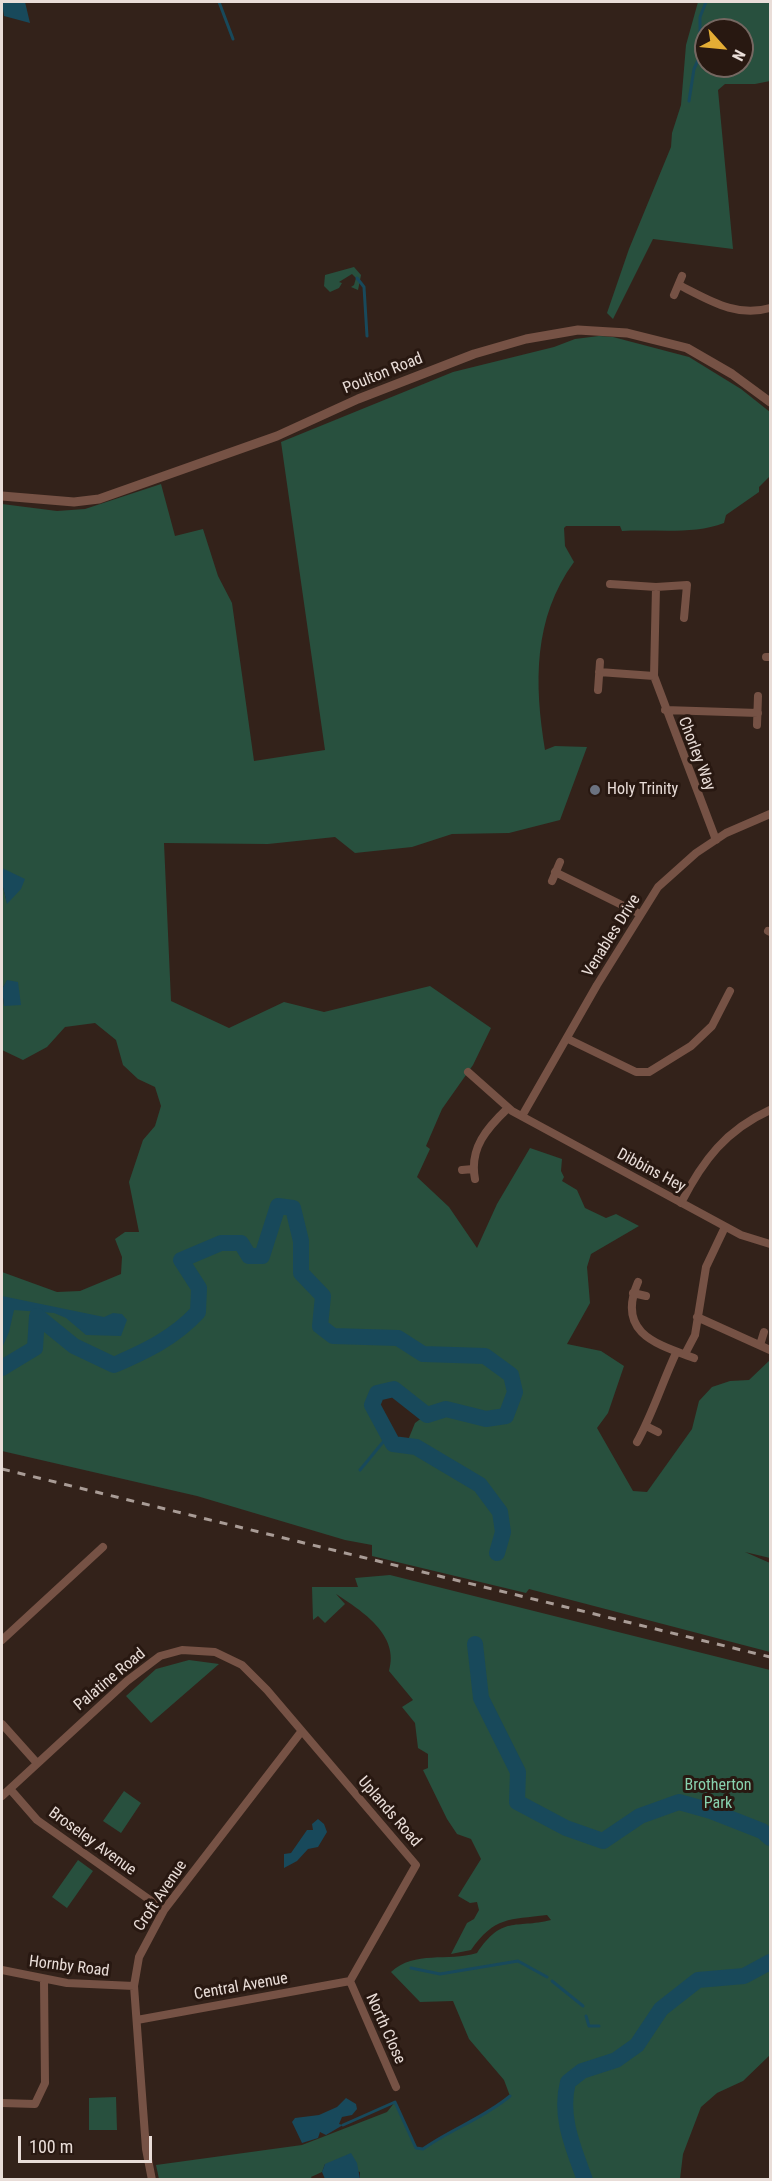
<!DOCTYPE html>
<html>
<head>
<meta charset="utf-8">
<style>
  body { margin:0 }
  #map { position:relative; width:772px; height:2181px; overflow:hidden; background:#33221a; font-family:"Roboto Condensed",sans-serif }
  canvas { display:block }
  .frame { position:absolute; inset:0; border:3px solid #e9ddd8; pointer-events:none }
  .north { position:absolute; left:694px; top:18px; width:60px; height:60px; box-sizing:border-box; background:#281811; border:2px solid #756761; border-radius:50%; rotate:117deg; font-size:16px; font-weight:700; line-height:24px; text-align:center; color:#e9ddd8 }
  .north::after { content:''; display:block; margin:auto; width:21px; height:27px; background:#e4ad35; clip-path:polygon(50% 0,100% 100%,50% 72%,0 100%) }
  .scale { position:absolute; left:18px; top:2136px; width:134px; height:27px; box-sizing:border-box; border:3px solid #e9ddd8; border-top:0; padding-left:8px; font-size:18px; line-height:21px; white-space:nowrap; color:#e9ddd8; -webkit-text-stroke:4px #281811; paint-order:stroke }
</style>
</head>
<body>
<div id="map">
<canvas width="772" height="2181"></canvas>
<div class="frame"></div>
<div class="north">N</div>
<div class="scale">100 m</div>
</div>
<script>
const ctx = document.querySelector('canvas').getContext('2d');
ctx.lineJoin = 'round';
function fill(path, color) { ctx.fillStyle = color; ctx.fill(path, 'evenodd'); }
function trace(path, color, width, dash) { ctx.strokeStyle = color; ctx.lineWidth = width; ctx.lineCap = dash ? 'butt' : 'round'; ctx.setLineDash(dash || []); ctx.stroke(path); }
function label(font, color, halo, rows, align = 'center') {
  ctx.font = font + ' "Roboto Condensed",sans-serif'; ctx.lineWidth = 6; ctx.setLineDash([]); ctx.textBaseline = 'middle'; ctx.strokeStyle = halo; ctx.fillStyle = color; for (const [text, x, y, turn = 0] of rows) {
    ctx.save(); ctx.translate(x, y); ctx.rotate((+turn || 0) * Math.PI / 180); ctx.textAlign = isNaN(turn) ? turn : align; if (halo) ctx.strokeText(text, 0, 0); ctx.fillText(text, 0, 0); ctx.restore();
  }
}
const green = new Path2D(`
  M698 2H770V81L755 84H725L718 90 733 249 653 239 613 319 607 313 629 249 671 147 672 133 681 105 686 45ZM706 30H742V66H706Z
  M354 267 361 275 358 290 351 287 354 285 356 278 352 274 339 282 342 283 339 288 330 292 324 286 325 275Z
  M599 336 613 337 689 357 741 389 770 412V476L759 487V492L726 515 724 523C693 535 656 529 622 531L620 526H566L564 528 565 546 574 562C533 618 534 684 545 750L555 746 587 747 560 820 509 833 452 834 412 847 355 853 335 837 268 844 164 843 171 1001 229 1028 284 1002 324 1012 430 986 491 1028 473 1065 442 1109 426 1146 430 1149 417 1177 449 1207 477 1248 497 1204 530 1148 562 1159 561 1171 564 1177 562 1181 577 1190 585 1208 606 1218 616 1214 639 1226 591 1254 587 1267 590 1303 567 1344 601 1351 624 1366 608 1413 597 1428 633 1491 647 1492 692 1429 699 1401 712 1387 730 1381 749 1380 770 1360V1558L745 1552 770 1563V1652L529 1589 526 1593 372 1556V1545L345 1540 197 1496 2 1451V1272L57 1292 80 1291 121 1274 122 1257 115 1239 125 1232H139L129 1182 143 1140 155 1126 161 1106 155 1087 138 1079 123 1065 116 1040 95 1023 65 1027 47 1047 23 1060 2 1050V991L4 1005 7 981 2 989V883L7 903 2 868V504L57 511 85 509 161 484 175 536 203 529 218 576 232 603 254 761 325 750 281 442 453 372 554 347 575 339ZM394 1389 427 1414 415 1423 406 1445 393 1444 372 1405 377 1393Z
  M390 1575 770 1670V2055L743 2081 717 2093 701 2107 683 2154 680 2179H360V2172L325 2164 322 2172 311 2177 312 2179H159L156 2165 302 2145 387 2112 395 2102 416 2147 423 2149C451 2129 484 2118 510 2096L504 2080 469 2039 453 2001 420 2002 391 1972C415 1950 447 1962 477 1953 503 1915 514 1929 551 1920L547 1915C509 1920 495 1916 471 1950L451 1954 467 1923 474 1919 479 1910 477 1902 470 1903 458 1896 481 1859 471 1839 457 1834 447 1819 423 1770 428 1768V1754L418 1748 415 1723 402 1707 413 1700 389 1671C400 1635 362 1611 336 1594L345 1604 325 1623 318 1616 313 1620 312 1587H358L355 1578Z
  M189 1660 219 1664 151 1723 126 1696 156 1669Z
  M124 1791 141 1803 121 1833 103 1821Z
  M78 1860 93 1871 67 1908 52 1897Z
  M116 2097 117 2130H89V2098Z`);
const water = new Path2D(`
  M2 2H25L30 23 4 16Z
  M2 868 25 879 21 889 7 904 2 883Z
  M7 980 18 982 21 1005 4 1006 2 989Z
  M2 1296 104 1317 113 1313 122 1314 127 1320 121 1336 86 1335 66 1318 54 1313 14 1310 9 1332 2 1348Z
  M318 1819 324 1824 327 1832 318 1847 308 1849 297 1861 284 1868V1854L291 1853 307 1830H313L312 1824Z
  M346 2098 356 2104 357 2109 352 2115 342 2117 339 2124 343 2125 326 2135 320 2132 318 2138 302 2143 292 2122 295 2118 319 2115 337 2107Z
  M351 2153 357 2163 360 2179H325L322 2172 325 2164Z`);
const stream = new Path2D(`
  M219 2 233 39
  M689 101 694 69 700 56V17L706 2
  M357 278 364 287 367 336
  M360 1470 388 1436
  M411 1968 440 1974 518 1961 547 1977
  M552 1981 583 2006
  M586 2016 589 2026H599
  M343 2125 395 2102 416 2148 423 2149C451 2129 484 2118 510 2096`);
const river = new Path2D(`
  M2 1368 35 1348 37 1316 74 1346 114 1365C146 1351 174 1338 198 1312L199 1288 181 1260 221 1243H241L249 1256H262L278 1206 293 1208 301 1241V1273L323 1296 320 1326 333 1336 398 1338 423 1354 485 1356 511 1375 515 1392 506 1416 486 1419 446 1409 427 1415 394 1389 377 1393 372 1405 393 1444 416 1447 480 1485 500 1512 503 1532 497 1553
  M475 1644 481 1698 518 1772 517 1802 566 1828 603 1841 640 1816 679 1802 711 1811 762 1831 770 1838
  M585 2180C573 2147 559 2116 568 2082L582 2071 616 2060 637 2045 661 2009 698 1980 744 1976 770 1962`);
const minor = new Path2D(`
  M679 285C709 300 736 318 770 308
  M674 295 682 276
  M610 584 656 587 687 585 684 618
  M656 587 654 676 716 840
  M766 657H770
  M599 672 654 676
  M598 690 600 662
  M665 710 758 713
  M757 725 758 696
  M555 872 640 914
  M552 881 560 862
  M768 931 770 932
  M568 1039 636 1072H649L691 1046 712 1026 730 991
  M468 1072 512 1111 741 1235 770 1244
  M522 1116 597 985 658 887 696 853 726 833 770 814
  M462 1170 473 1169
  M475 1179C469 1148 487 1128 508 1108
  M681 1203C703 1160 726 1130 770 1110
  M638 1282C616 1333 656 1344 694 1358
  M633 1293 646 1296
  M697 1317 770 1350
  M760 1345 764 1332
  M685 1354 695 1335 706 1267 725 1227
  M646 1426 658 1432
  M637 1442C653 1413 662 1383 676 1353
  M2 1640 103 1547
  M2 1724 36 1762
  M10 1789 37 1820 164 1910
  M2 1796 127 1681 160 1656 182 1650 215 1652 242 1665 267 1690 416 1865 350 1981
  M2 1970 67 1983 134 1986
  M350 1981 396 2087
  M137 2020 350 1981
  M2 2103 35 2104 45 2083 44 1980
  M152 2180 146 2149 134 1986 139 1957 164 1910 301 1732`);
const tertiary = new Path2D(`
  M2 496 74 502 99 499 277 436 358 399 474 354 526 339 578 330 627 333 687 348 732 374 770 402`);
const rail = new Path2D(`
  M2 1469 770 1657`);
const markers = [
  [595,790,6,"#6b7280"]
];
const streetNames = [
  ["Poulton Road",383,374,-22],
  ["Chorley Way",696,754,69],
  ["Venables Drive",612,936,-58],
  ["Dibbins Hey",651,1171,28],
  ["Palatine Road",110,1680,-40],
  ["Uplands Road",389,1812,49],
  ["Broseley Avenue",92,1842,36],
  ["Croft Avenue",161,1896,-56],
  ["Hornby Road",69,1967,7],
  ["Central Avenue",241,1987,-10],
  ["North Close",385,2029,66]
];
const poiNames = [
  ["Holy Trinity",607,790]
];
const parkNames = [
  ["Brotherton",718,1786],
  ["Park",718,1804]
];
fill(green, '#28503e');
fill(water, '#18495b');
trace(stream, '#18495b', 3);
trace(river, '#18495b', 16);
trace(minor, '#765245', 8);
trace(tertiary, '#765245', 9);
trace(rail, '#a99c96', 3, [8, 8]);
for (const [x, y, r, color] of markers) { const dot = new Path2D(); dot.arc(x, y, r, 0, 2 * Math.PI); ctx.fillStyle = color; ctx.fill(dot); trace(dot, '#281811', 2); }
label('16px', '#e9ddd8', '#281811', streetNames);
label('16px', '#e9ddd8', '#281811', poiNames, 'left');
label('16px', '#88d1ae', '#281811', parkNames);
</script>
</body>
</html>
